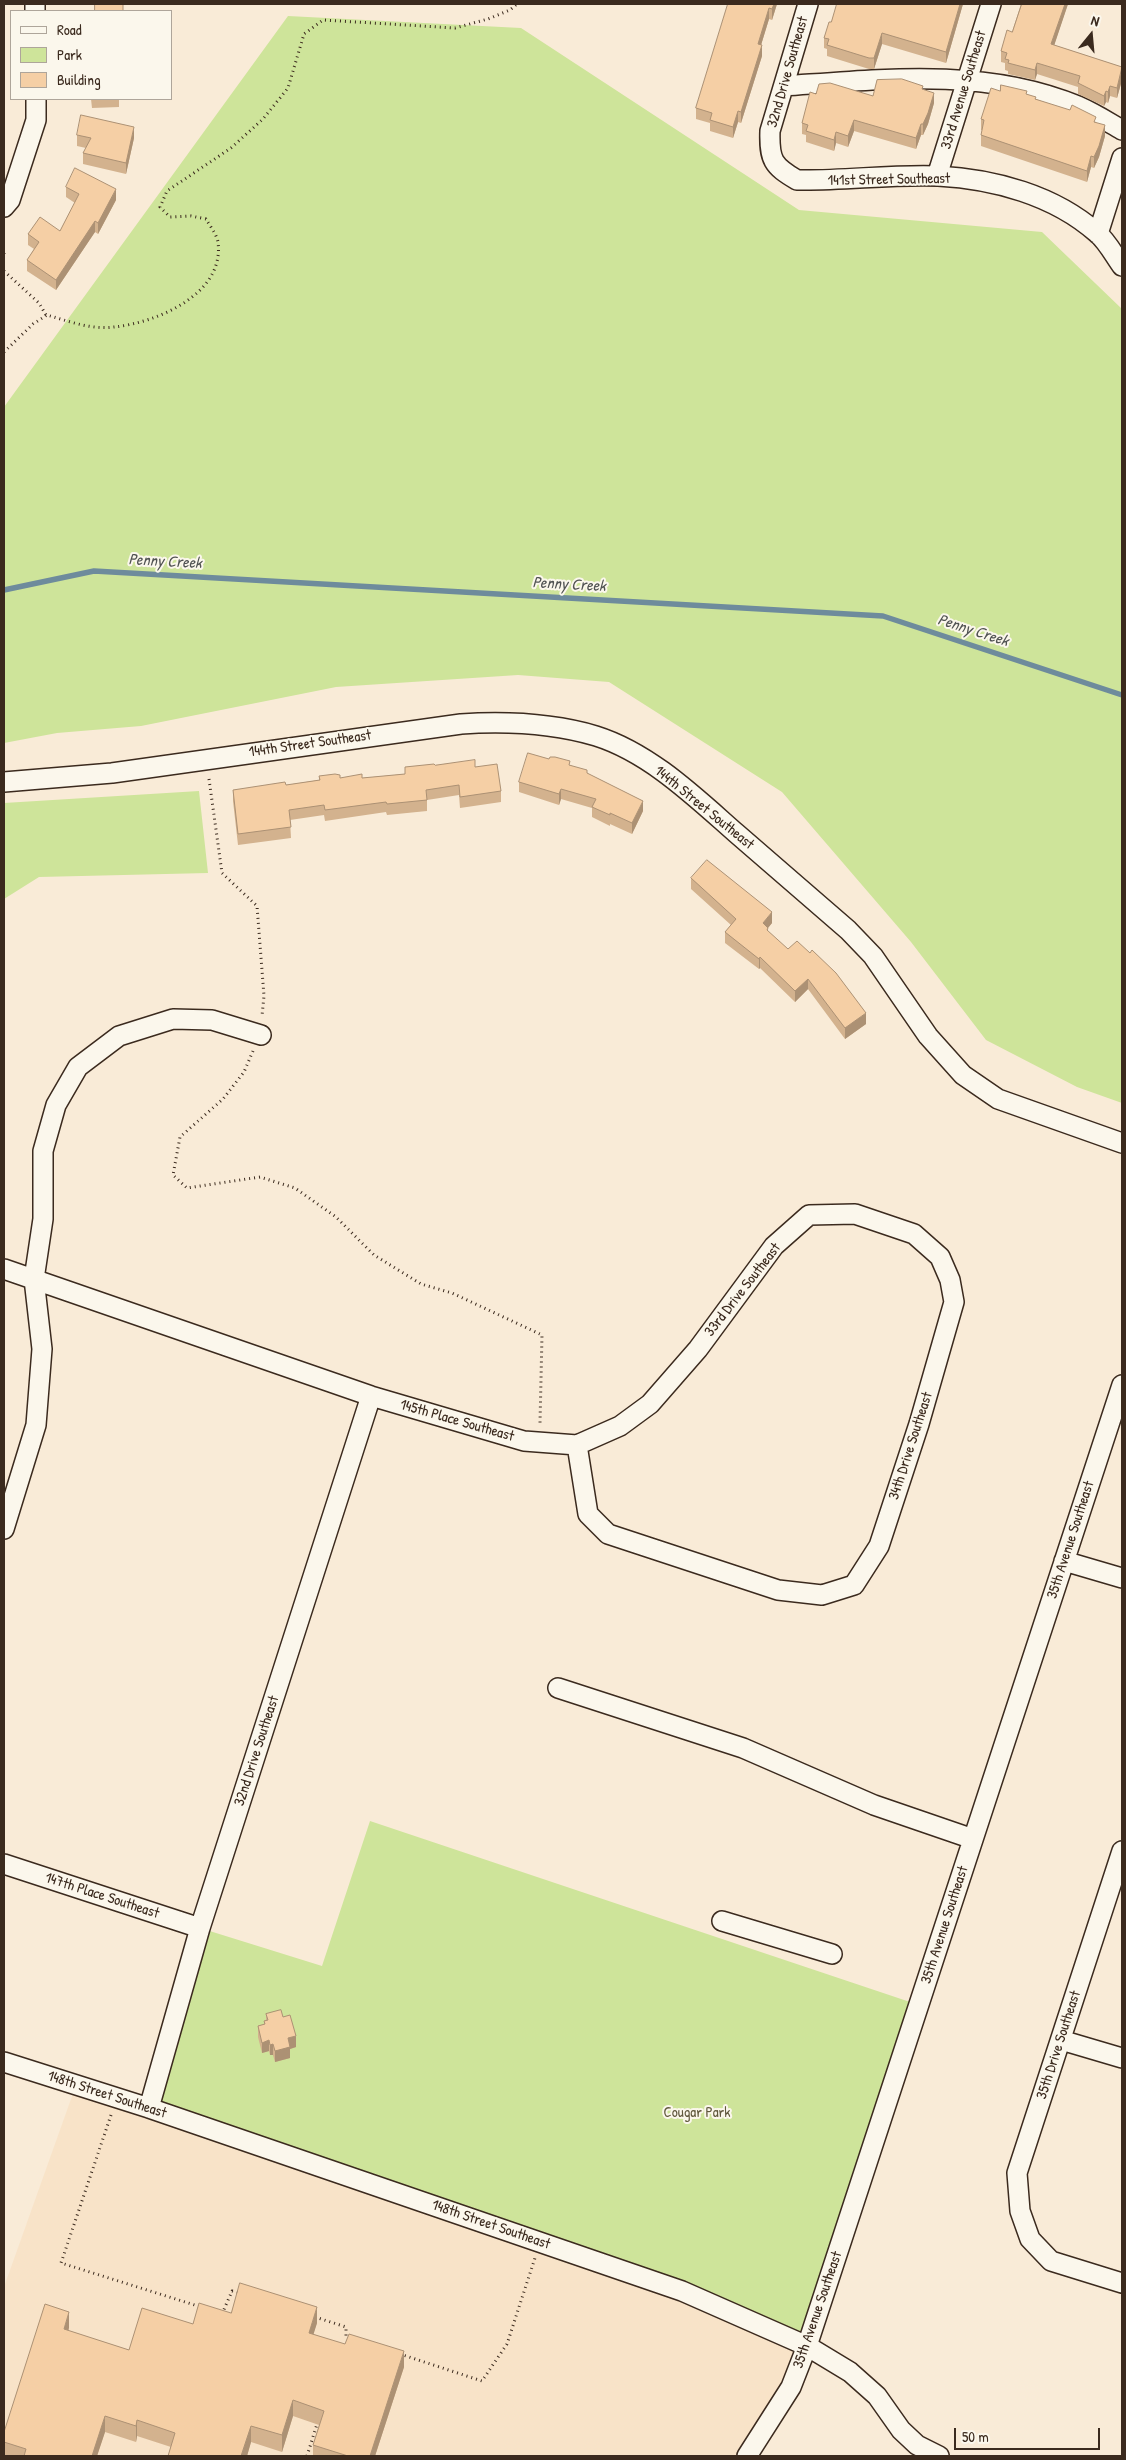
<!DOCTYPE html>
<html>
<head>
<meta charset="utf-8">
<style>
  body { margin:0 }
  #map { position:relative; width:1126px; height:2460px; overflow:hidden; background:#f9ebd7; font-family:"Patrick Hand",sans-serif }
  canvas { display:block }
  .frame { position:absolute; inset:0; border:5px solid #3b2a1e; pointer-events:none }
  .legend { position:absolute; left:10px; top:10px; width:162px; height:90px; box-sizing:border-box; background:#fbf7ec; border:1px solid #aea59a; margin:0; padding:6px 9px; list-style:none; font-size:15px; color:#3b2a1e }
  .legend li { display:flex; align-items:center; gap:10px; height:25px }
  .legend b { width:25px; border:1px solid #aea59a }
  .north { position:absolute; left:1066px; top:10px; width:50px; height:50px; -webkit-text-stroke:4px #fbf7ec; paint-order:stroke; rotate:17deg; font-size:14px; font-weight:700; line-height:20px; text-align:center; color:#3b2a1e }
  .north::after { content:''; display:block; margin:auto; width:18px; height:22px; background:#3b2a1e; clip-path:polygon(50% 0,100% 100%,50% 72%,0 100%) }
  .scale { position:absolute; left:954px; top:2428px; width:146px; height:22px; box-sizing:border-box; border:2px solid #3b2a1e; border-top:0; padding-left:6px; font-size:15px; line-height:18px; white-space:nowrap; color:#3b2a1e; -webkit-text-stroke:4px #fbf7ec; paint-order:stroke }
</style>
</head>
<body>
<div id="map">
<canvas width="1126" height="2460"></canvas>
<div class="frame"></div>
<ul class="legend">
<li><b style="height:6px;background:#fbf7ec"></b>Road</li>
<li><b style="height:14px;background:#cee49a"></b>Park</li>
<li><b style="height:14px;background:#f5cfa5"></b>Building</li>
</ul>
<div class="north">N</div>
<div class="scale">50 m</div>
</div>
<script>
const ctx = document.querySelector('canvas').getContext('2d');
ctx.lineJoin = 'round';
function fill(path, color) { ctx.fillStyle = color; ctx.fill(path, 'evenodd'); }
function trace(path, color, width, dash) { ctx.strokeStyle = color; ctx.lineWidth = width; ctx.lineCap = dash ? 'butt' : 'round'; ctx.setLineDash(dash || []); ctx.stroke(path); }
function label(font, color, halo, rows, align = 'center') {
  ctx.font = font + ' "Patrick Hand",sans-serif'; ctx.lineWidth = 4; ctx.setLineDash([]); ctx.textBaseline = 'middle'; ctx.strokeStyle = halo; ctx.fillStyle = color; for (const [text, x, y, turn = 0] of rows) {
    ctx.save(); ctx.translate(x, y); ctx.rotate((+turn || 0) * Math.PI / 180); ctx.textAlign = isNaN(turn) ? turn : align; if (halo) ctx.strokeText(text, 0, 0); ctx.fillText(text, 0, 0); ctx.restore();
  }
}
const built = new Path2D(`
  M76 2085 682 2291 807 2346 747 2456H4V2287Z`);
const green = new Path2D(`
  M288 16 521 28 799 210 1042 232 1122 309V1103L1077 1087 986 1040 911 942 782 792 609 682 518 675 336 687 141 726 57 733 4 743V407Z
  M199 791 208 873 39 877 4 899V803Z
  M370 1821 919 2005 807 2346 682 2291 149 2108 200 1928 322 1966Z`);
const stream = new Path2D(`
  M4 590 94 571 883 616 1122 695`);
const path = new Path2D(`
  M4 253V255
  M4 271 39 303 46 315
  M4 352 33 324 47 315C68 321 91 330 114 327 155 323 225 295 218 242 217 235 210 226 206 219L191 216 170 217 160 207 167 191 231 148 263 119 288 88 304 34 323 20 455 28 488 19 510 10 517 4
  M209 779 222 873 257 906 264 996 262 1016
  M253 1051 244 1072 223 1099 180 1137 173 1175 187 1188 260 1177 295 1188 336 1217 374 1255 421 1284 452 1293 542 1335 540 1423
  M111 2115 61 2263 201 2307
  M222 2314 232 2291 240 2293
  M315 2317 346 2327V2336
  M400 2354 482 2381 507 2344 535 2258
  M307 2456 318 2421`);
const minor = new Path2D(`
  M35 4V11
  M808 4 770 131C769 160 773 166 797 180 844 181 892 174 938 176 994 179 1054 195 1097 233 1107 241 1114 255 1122 266
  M784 86C883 79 984 67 1078 106 1094 113 1108 122 1122 130
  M937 176 991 4
  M4 207 10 200 36 120V99
  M1098 234 1122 158
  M4 782 112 773 461 724C507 721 552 723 596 736 650 753 695 797 736 833 773 865 811 898 848 930L873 956 928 1036 963 1075 998 1099 1122 1143
  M4 1269 371 1396 524 1441 577 1445 588 1514 608 1534 778 1590 822 1595 854 1585 879 1546 919 1424 954 1302 950 1280 940 1257 914 1234 855 1214 809 1215 774 1246 698 1349 650 1404 620 1426 577 1445
  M4 1529 36 1425 42 1349 34 1279 43 1219V1151L56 1105 78 1067 119 1036 173 1019 212 1020 261 1035
  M1064 1561 1122 1578
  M558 1688 743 1748 874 1805 973 1839
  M1122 1851 1017 2173 1020 2211 1030 2239 1051 2261 1122 2283
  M4 1864 200 1928
  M722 1921 832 1954
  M1061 2040 1122 2058
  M4 2062 149 2108 682 2291 807 2346 850 2372 877 2396 901 2430 917 2445 939 2456
  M149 2108 200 1928 371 1396
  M747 2456 791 2387 807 2346 1122 1385`);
const wall = new Path2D(`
  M728 4H777L772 20 769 19 761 45 762 56 741 123 738 122 733 138 710 131V123L696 119V108Z
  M963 4 946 63 882 44 874 69H869L827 56V49L824 48V38L831 22Z
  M1019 4H1068L1054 45 1122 67V80L1117 98 1110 96 1108 103 1106 102 1104 106 1078 94V87L1037 74 1035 80 1008 74V71L1005 70V63L1001 62V51L1012 32 1021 4Z
  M923 90 934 103 928 124 923 135H921L916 149 854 131 848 147 836 143 834 151 806 142V135L802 134V123L816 94 873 96Z
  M1000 91 1027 95 1036 99 1096 122 1105 136 1099 157 1094 168 1091 167 1087 182 981 146V135L982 130H981V119Z
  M91 99H119V107L92 108Z
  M77 135 134 138 126 174 83 164V153L86 148 77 146Z
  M66 187 116 200 98 234 95 232 56 290 27 271V260L34 249 28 245V234L60 231 75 203 66 197Z
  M435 765 475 767 501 791V802L460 808 459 795 427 800V811L387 815 386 812 325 821 324 815 290 820 291 838 238 845 233 801V790L286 785 319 780V776L340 778H362L405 774V767Z
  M570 765 587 773 643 811 632 834 610 824V826L592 817V808L561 799 559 805 519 792V782Z
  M691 878 772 923 768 928V932L866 1024 845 1039 808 989 795 1002 760 968 759 969 725 943V932L731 925 691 889Z
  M266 2014 283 2017 296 2047 290 2049V2058L275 2062 273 2055H270L269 2051 262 2053 258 2037V2026L264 2024V2021L266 2020Z
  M231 2313 317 2323 313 2334 404 2367 375 2456H313V2445L319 2425 293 2416 282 2452 251 2442 247 2456H168L171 2447 137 2436 136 2442 105 2432 97 2456H4V2432L69 2328 68 2331 129 2350 193 2324Z`);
const shadedWall = new Path2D(`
  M774 4H777L772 20V9Z
  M960 4H963L946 63V52Z
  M1065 4H1068L1051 55V44Z
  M769 8V19L758 55V44Z
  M882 33V44L874 69V58Z
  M762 45V56L741 123V112Z
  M1037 63V74L1035 80V70Z
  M1122 69V80L1117 98V88Z
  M1110 86V96L1108 103V92Z
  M1106 91V102L1104 106V96Z
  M934 93V103L928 124 923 135V124Z
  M738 111V122L733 138V127Z
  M854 120V131L848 147V136Z
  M921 124V135L916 149V138Z
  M1105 125V136L1099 157 1094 168V157Z
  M134 127V138L126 174V163Z
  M836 132V143L834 151V140Z
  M1091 156V167L1087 182V171Z
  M116 189V200L98 234V223Z
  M95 221V232L56 290V280Z
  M561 789V799L559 805V794Z
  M643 801V811L632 834V823Z
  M772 912V923L763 934V923Z
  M760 957V968L759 969V959Z
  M808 979V989L795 1002V991Z
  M866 1013V1024L845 1039V1028Z
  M296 2036V2047L290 2049V2058L275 2062V2051L288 2038Z
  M269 2040V2051L262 2053V2043Z
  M273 2044V2055H270V2045Z
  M317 2307V2323L309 2349V2333Z
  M69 2312V2328L64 2345V2329Z
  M404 2351V2367L375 2456H370Z
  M293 2400V2416L282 2452V2435Z
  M105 2416V2432L97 2456H92Z
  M137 2420V2436L136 2442V2426Z
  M251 2426V2442L247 2456H241Z`);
const building = new Path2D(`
  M95 4H123V11H95Z
  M728 4H774L772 9 769 8 758 44 762 45 741 112 738 111 733 127 710 120 712 113 696 108Z
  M837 4H960L946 52 882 33 874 58H869L827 45 829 39 824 38 829 22H831Z
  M1022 4H1065L1051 44 1122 67 1117 88 1110 86 1108 92 1106 91 1104 96 1078 83 1080 76 1037 63 1035 70 1008 63 1009 60 1005 59 1007 53 1001 51 1007 30 1012 32Z
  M902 79 923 86 922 89 934 93 928 113 923 124H921L916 138 854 120 848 136 836 132 834 140 806 131 808 125 802 123 810 92 816 94 819 84 830 83 873 96 877 80Z
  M1001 85 1027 91 1026 94 1036 97 1035 99 1070 110 1072 105 1096 117 1094 122 1105 125 1099 146 1094 157 1091 156 1087 171 981 135 984 120 981 119 991 88 1000 91Z
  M81 115 134 127 126 163 83 153 91 138 77 135Z
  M75 168 116 189 98 223 95 221 56 280 27 260 39 242 28 234 40 217 60 231 79 194 66 187Z
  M528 753 549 759 550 757H555L570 761 569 765 587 770V773L643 801 632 823 610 813V815L592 807 596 799 561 789 559 794 519 782Z
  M475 760V767L497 764 501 791 460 797 459 785 426 790 427 800 387 804 386 802 325 810 324 805 289 810 291 827 238 834 233 790 285 782 286 785 320 780 319 776 335 774 340 775V778L362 774V778L405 774V767L434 764 435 765Z
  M707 860 772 912 763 923 768 928 767 930 788 949 797 941 810 953 812 950 836 973 866 1013 845 1028 808 979 795 991 760 957 759 959 725 932 736 919 691 878Z
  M281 2010 283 2017 290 2015 296 2036 288 2038 290 2047 275 2051 273 2044 270 2045 269 2040 262 2043 258 2026 265 2024 264 2021 268 2020 266 2014Z
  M240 2283 317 2307 309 2333 345 2344 349 2334 404 2351 370 2456H348L313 2445 324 2411 293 2400 282 2435 251 2426 241 2456H168L175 2433 137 2420 136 2426 105 2416 92 2456H24L26 2449 4 2442V2432L45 2304 69 2312 64 2329 129 2350 142 2308 193 2324 199 2303 231 2313Z`);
const streetNames = [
  ["32nd Drive Southeast",788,72,-74],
  ["33rd Avenue Southeast",964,90,-73],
  ["141st Street Southeast",889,180,-1],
  ["144th Street Southeast",310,744,-8],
  ["144th Street Southeast",704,808,39],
  ["33rd Drive Southeast",743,1290,-52],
  ["145th Place Southeast",457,1421,16],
  ["34th Drive Southeast",911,1446,-72],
  ["35th Avenue Southeast",1071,1540,-72],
  ["32nd Drive Southeast",257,1751,-72],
  ["147th Place Southeast",102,1896,18],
  ["35th Avenue Southeast",945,1925,-72],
  ["35th Drive Southeast",1059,2045,-72],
  ["148th Street Southeast",107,2095,18],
  ["148th Street Southeast",491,2225,19],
  ["35th Avenue Southeast",818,2310,-71]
];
const parkNames = [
  ["Cougar Park",697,2113]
];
const waterNames = [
  ["Penny Creek",165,562,3],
  ["Penny Creek",569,585,3],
  ["Penny Creek",973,631,18]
];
fill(built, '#f8e3c8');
fill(green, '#cee49a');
trace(stream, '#6e8b9c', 5.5);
trace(minor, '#3b2a1e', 22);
trace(path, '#3b2a1e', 3, [1, 4]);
trace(minor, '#fbf7ec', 19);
fill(wall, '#d3b28e');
fill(shadedWall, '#ac9174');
fill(building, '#f5cfa5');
trace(building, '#ac9174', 1);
label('15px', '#3b2a1e', '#fbf7ec', streetNames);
label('15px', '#60583d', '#fbf7ec', parkNames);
label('italic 16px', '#505252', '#fbf7ec', waterNames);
</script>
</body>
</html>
